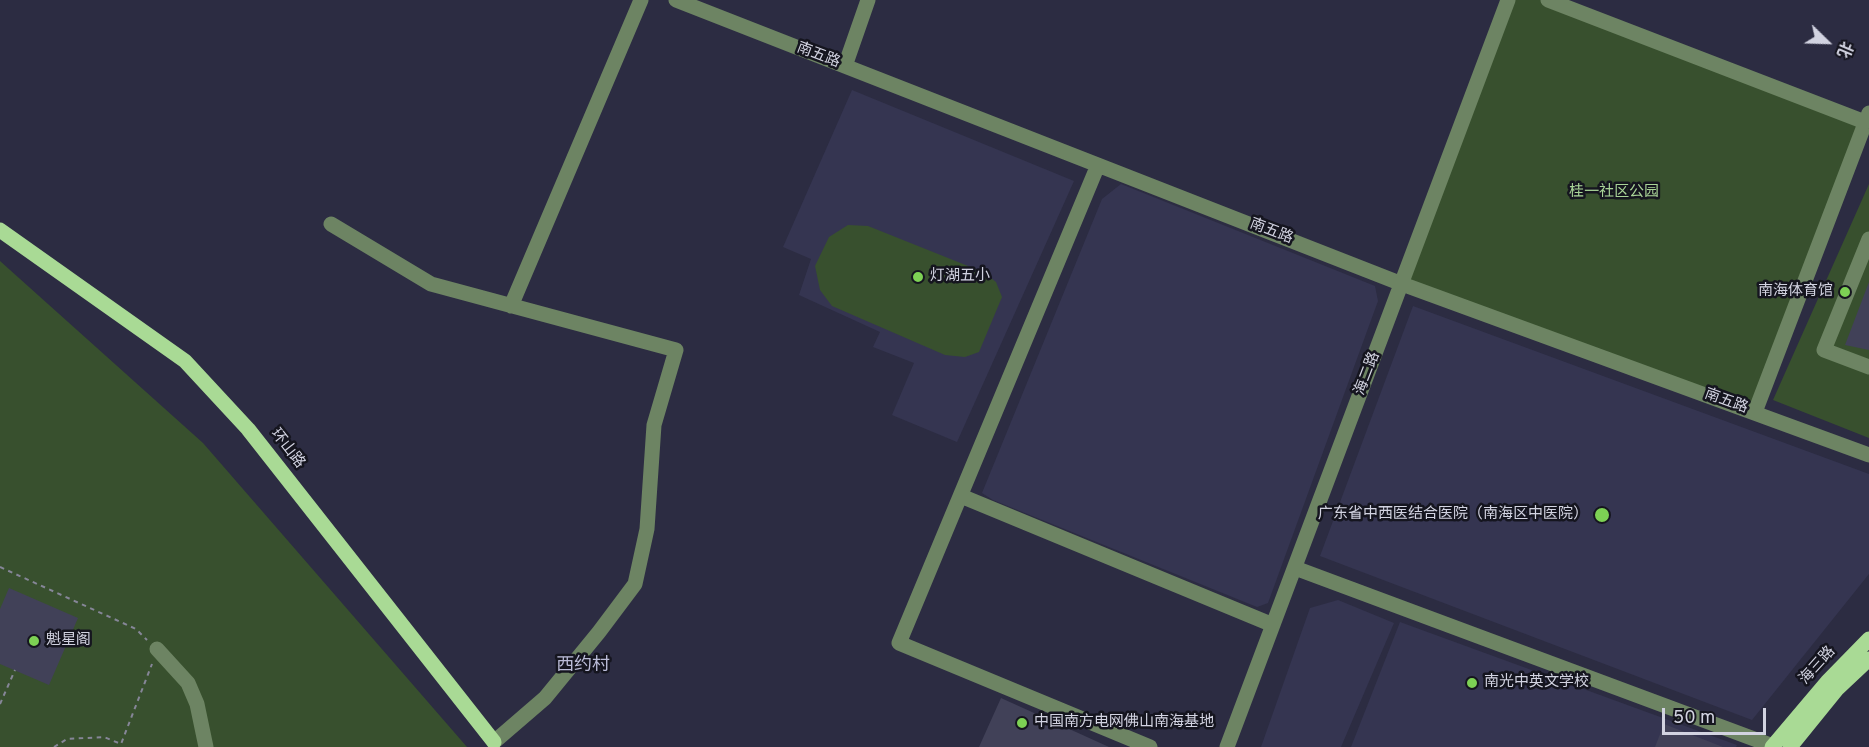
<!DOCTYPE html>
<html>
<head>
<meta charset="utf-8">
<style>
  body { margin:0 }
  #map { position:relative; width:1869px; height:747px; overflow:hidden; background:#2c2c42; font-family:Overpass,"Noto Sans SC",sans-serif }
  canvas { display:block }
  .north { position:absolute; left:1797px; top:12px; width:60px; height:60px; -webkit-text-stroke:4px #15151f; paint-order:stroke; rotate:113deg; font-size:16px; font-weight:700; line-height:24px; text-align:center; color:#d2d3e1 }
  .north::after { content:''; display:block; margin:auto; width:21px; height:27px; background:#d2d3e1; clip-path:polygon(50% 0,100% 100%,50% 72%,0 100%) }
  .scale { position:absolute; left:1662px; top:708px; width:104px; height:27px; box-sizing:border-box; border:3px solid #d2d3e1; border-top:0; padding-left:8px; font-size:18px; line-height:21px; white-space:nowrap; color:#d2d3e1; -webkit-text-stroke:4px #15151f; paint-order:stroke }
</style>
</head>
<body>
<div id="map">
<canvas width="1869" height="747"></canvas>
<div class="north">北</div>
<div class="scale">50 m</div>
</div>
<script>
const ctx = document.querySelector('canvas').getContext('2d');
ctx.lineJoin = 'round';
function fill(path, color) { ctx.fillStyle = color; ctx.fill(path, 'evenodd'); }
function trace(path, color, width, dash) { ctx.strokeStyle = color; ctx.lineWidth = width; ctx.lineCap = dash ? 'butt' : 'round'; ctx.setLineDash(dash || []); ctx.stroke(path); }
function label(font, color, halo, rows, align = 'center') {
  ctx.font = font + ' Overpass,"Noto Sans SC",sans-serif'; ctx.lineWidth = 5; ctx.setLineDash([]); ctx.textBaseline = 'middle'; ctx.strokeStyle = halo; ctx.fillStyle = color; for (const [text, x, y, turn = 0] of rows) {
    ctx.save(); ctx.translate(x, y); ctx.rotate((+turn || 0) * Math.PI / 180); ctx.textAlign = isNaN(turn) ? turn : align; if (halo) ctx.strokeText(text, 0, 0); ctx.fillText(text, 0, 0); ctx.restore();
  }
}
const built = new Path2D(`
  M852 90 1074 181 957 442 892 415 914 363 873 347 880 332 799 295 811 259 783 247Z
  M1121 184 1375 286 1378 301 1268 603 1257 607 993 500 982 493 1102 199Z
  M1413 306 1869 474V574L1752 720 1320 556Z
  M1338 600 1394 623 1341 747H1261L1310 608Z
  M1400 622 1737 745 1736 747H1351Z`);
const green = new Path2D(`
  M1508 0H1548L1865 122 1755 412 1402 284Z
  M1869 184V438L1773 400Z
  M848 225 868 226 983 272 996 282 1002 297 979 352 965 357 945 355 832 306 820 290 815 266 829 237Z
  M0 261 203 443 467 747H0Z`);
const building = new Path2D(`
  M1869 282V350L1845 345Z
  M9 588 78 618 49 685 0 664V609Z
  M1001 698 1109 747H979Z
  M1664 724 1723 747H1655Z`);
const path = new Path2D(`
  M0 567 136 629 147 640
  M0 704 15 670
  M54 747 67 739 104 737 121 744 152 664`);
const minor = new Path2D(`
  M676 0 1402 284 1869 455
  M1548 0 1865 122
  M845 66 868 0
  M1098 165 899 643 1150 747
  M331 224 431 284 676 350 654 425 647 529 635 584 599 632 545 698 494 742
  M1869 239 1824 350 1869 367
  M511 306 641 0
  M1755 412 1869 113
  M961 496 1273 625
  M1295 568 1773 746
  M157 649 188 683 197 704 206 747
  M1227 747 1508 0`);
const major = new Path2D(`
  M0 230 185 361 248 429 494 742
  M1772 747 1827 682 1869 639
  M1790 747 1837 689 1869 659`);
const markers = [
  [918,277,6,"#7dd154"],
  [1845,292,6,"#7dd154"],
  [1602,515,8,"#7dd154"],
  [34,641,6,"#7dd154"],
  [1472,683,6,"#7dd154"],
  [1022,723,6,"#7dd154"]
];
const streetNames = [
  ["南五路",818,56,21],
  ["南五路",1271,232,21],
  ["海二路",1368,374,-69],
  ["南五路",1726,402,20],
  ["环山路",287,449,52],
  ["海三路",1818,666,-48]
];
const parkNames = [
  ["桂一社区公园",1614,193]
];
const poiNames = [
  ["灯湖五小",930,277],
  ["南海体育馆",1833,292,"right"],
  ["广东省中西医结合医院（南海区中医院）",1588,515,"right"],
  ["魁星阁",46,641],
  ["南光中英文学校",1484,683],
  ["中国南方电网佛山南海基地",1034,723]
];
const quarterNames = [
  ["西约村",583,666]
];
fill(built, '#353551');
fill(green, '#38502e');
fill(building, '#414158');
trace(path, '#868698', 2, [4.5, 4.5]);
trace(minor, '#6d8463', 15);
trace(major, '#a9da95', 15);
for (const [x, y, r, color] of markers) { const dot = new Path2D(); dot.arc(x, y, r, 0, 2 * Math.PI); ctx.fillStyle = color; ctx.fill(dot); trace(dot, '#15151f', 2); }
label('15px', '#d2d3e1', '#15151f', streetNames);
label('15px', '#a9d497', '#15151f', parkNames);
label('15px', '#d2d3e1', '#15151f', poiNames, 'left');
label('18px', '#bbbcd8', '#15151f', quarterNames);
</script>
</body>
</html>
